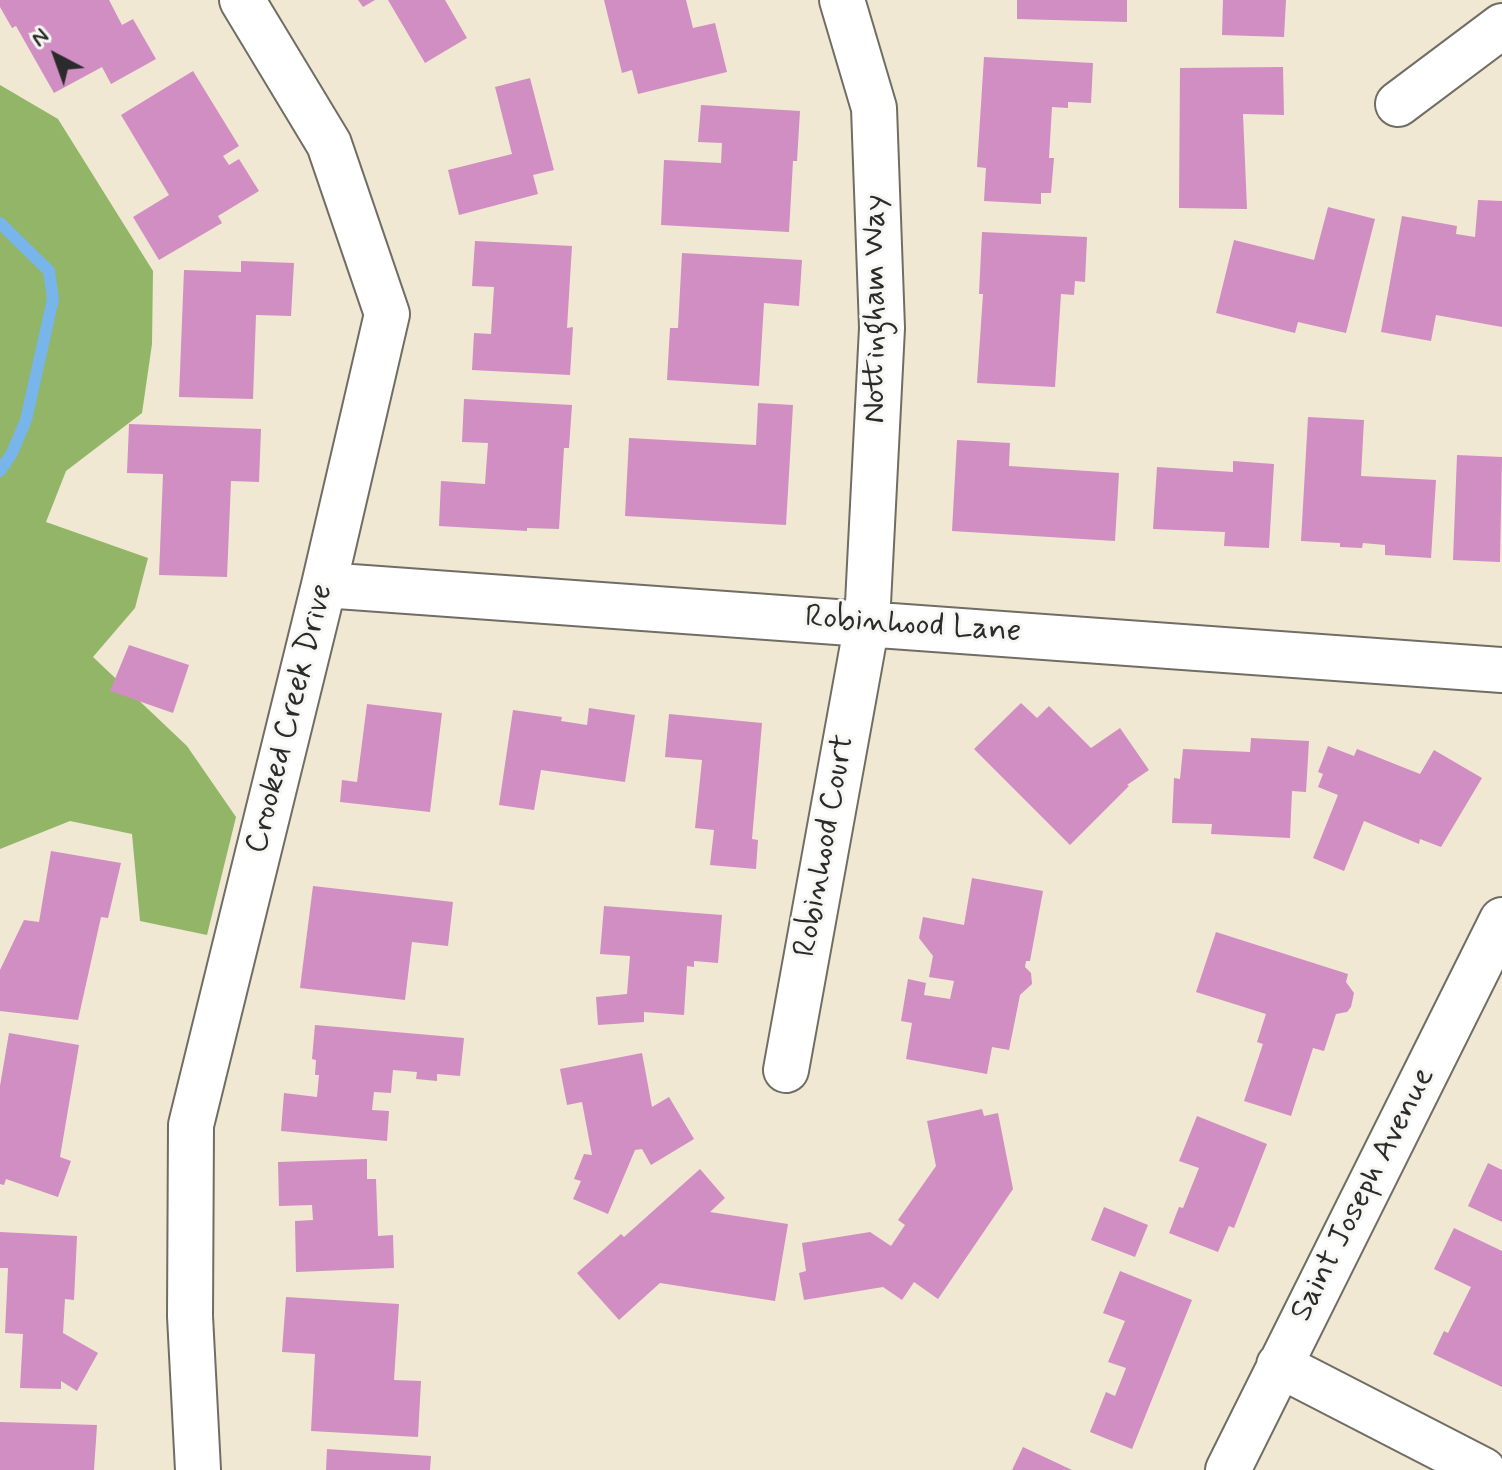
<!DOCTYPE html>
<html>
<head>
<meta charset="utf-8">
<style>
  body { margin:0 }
  #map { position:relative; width:1502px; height:1470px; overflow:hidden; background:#f0e8d2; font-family:Mynerve,sans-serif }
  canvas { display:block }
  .north { position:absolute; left:16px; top:16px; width:80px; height:80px; -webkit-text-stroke:6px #f6f6f2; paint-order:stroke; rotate:319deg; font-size:22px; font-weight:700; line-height:32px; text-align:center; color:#2b2b2b }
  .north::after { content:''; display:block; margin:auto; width:28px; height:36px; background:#2b2b2b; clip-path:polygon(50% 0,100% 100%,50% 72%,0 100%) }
</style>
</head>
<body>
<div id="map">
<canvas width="1502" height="1470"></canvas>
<div class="north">N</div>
</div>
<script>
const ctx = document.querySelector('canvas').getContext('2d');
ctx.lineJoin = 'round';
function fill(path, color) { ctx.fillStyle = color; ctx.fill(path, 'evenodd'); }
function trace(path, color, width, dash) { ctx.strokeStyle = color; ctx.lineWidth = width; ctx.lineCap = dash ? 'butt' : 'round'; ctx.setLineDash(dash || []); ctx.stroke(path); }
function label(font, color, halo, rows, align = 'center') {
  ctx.font = font + ' Mynerve,sans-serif'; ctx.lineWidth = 6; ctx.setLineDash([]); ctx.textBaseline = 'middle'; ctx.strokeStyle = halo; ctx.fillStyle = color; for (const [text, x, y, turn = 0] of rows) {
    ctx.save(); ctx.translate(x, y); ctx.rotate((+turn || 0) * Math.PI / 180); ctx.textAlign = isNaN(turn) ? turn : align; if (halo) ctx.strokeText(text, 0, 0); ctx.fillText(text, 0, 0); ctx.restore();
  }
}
const forest = new Path2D(`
  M0 85 58 119 153 271 152 344 142 413 66 471 46 522 148 558 135 608 93 657 187 746 236 817 207 935 140 921 132 834 70 821 0 849Z`);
const stream = new Path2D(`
  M0 223 49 271 53 299 26 420 12 453 0 471`);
const building = new Path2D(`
  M0 0H109L122 25 133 19 156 59 111 84 102 67 54 93 16 26 12 28 0 7Z
  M358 0H375L363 7Z
  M388 0H445L467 38 425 63Z
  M604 0H686L693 28 715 23 727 72 638 94 632 70 622 73Z
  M1017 0H1127V22L1017 19Z
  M1223 0H1286L1284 37 1222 35Z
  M984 57 1093 63 1091 103 1068 102V108L1052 107 1049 158H1054L1051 193H1041V204L984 201 986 168 977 167Z
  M1283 67 1284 115 1243 114 1247 209 1179 208 1180 68Z
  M193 71 239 146 223 156 229 165 239 159 259 191 218 216 222 223 159 260 133 217 169 195 121 115Z
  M530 78 554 170 533 175 538 194 459 215 448 170 512 154 495 87Z
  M701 105 800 111 797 161H793L789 232 661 225 664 160 721 163 722 143 698 142Z
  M1478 200 1502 201V327L1436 315 1431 341 1381 332 1402 216 1457 226 1456 234 1475 237Z
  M1328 207 1375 219 1346 333 1298 322 1295 333 1216 313 1234 240 1314 260Z
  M982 232 1087 237 1085 282 1075 281 1074 295 1061 294 1055 387 977 383 983 294H979Z
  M475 241 572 246 567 328 573 327 570 375 472 370 474 333 491 334 494 287 472 286Z
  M682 253 802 260 799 306 764 303 759 386 667 380 670 328H678Z
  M241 261 294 263 291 316 256 315 253 399 179 397 184 270 241 272Z
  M464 399 572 405 569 448H564L559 529 527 528V531L439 526 441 481 485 484 488 443 462 442Z
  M758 403 793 405 786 525 625 516 629 438 756 445Z
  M1308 417 1364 420 1361 476 1436 480 1431 558 1385 555V545L1363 543 1362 548 1340 547V543L1301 541Z
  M129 424 261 429 259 482 231 481 227 577 159 575 163 474 127 473Z
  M957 440 1010 443 1009 466 1119 473 1115 541 952 531Z
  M1457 455 1502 457 1500 562 1453 560Z
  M1233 461 1274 464 1269 548 1224 546 1225 532 1153 529 1157 467 1233 472Z
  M129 645 189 665 173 713 110 691Z
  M1021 703 1037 718 1049 706 1091 748 1120 728 1149 770 1127 785 1129 786 1070 845 974 749Z
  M367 704 442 713 430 812 340 802 342 780 357 782Z
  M589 708 635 715 625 782 541 770 534 810 499 805 513 710 562 717 561 721 587 725Z
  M669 714 762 723 752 839 758 840 756 869 710 865 714 830 695 828 702 760 665 757Z
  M1251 738 1309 741 1306 792 1292 791 1290 838 1211 834 1212 824 1172 823 1174 778 1180 779 1183 749 1250 752Z
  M1328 746 1354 756 1357 749 1420 774 1434 750 1482 778 1441 847 1420 839 1419 844 1364 821 1344 871 1313 858 1338 795 1318 787 1323 774 1318 772Z
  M51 851 121 863 108 918 101 917 78 1020 0 1011V970L24 920 39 922Z
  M972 878 1043 891 1030 961H1026L1025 967 1031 973 1032 984 1020 995 1009 1050 992 1047 987 1074 906 1059 912 1023 901 1021 908 979 926 983 924 995 950 999 954 981 929 977 933 956 919 938 923 917 964 925Z
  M313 886 453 902 448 946 412 942 405 1000 300 988Z
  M604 906 722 915 718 963 694 961V967L687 966 684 1015 644 1012V1022L598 1025 596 997 627 994 630 956 600 954Z
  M1216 932 1348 974 1346 982 1354 993 1351 1007 1347 1012 1336 1014 1324 1051 1313 1048 1291 1116 1244 1101 1263 1044 1257 1042 1266 1014 1196 992Z
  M315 1025 464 1038 460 1076 437 1074V1081L416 1079 417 1072 393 1070 391 1093 374 1092 372 1110 389 1111 387 1141 281 1131 284 1093 317 1097 319 1075H315L316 1060 312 1059Z
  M9 1033 79 1045 60 1157 71 1161 58 1197 6 1179 4 1185 0 1184V1086Z
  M642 1053 652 1107 669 1097 694 1139 651 1165 642 1149 635 1150 608 1214 573 1199 581 1181 574 1179 584 1154 592 1155 582 1102 567 1105 560 1069Z
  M982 1109 984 1116 998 1113 1013 1189 938 1299 914 1282 902 1300 883 1287 804 1300 799 1273 806 1271 802 1243 870 1232 891 1246 905 1225 898 1220 936 1166 927 1121Z
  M1197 1116 1267 1144 1234 1228 1229 1226 1218 1252 1169 1233 1179 1207 1183 1208 1199 1168 1179 1161Z
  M367 1159V1179H376L378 1236 393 1235 394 1268 296 1272 295 1221 313 1220 312 1205 279 1206 278 1162Z
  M1488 1163 1502 1170V1222L1468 1206Z
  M700 1169 725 1198 710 1212 788 1224 775 1301 660 1283 619 1320 577 1273 621 1234 624 1237Z
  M1104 1207 1148 1225 1135 1257 1091 1240Z
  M1454 1228 1502 1251V1387L1433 1354 1444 1331 1448 1333 1471 1287 1434 1269Z
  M0 1232 77 1236 74 1300 65 1299 63 1333 98 1353 77 1391 61 1381V1389L20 1388 23 1334 5 1333 8 1268H0Z
  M1120 1271 1192 1300 1132 1449 1090 1432 1106 1392 1115 1396 1126 1368 1108 1362 1125 1321 1103 1313Z
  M286 1297 399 1304 394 1380 421 1381 418 1437 311 1431 315 1354 282 1352Z
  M0 1422 97 1425 94 1470H0Z
  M1023 1447 1072 1470H1012Z
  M327 1449 431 1456 430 1470H326Z`);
const minor = new Path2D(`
  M1398 104 1502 26
  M324 585 1502 670
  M786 1070 867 623 882 328 874 108 842 0
  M1279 1365 1483 1470
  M198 1470 190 1316 191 1125 324 585 387 314 329 144 242 0
  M1228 1470 1502 920`);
const streetNames = [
  ["Nottingham Way",876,309,-90],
  ["Robinhood Lane",913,626,4],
  ["Crooked Creek Drive",291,719,-76],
  ["Robinhood Court",826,846,-80],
  ["Saint Joseph Avenue",1364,1195,-63]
];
fill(forest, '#92b568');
trace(stream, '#78b5ea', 12);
fill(building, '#d08ec2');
trace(minor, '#706d65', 48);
trace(minor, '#fff', 44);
label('32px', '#2b2b2b', '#f6f6f2', streetNames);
</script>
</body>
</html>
